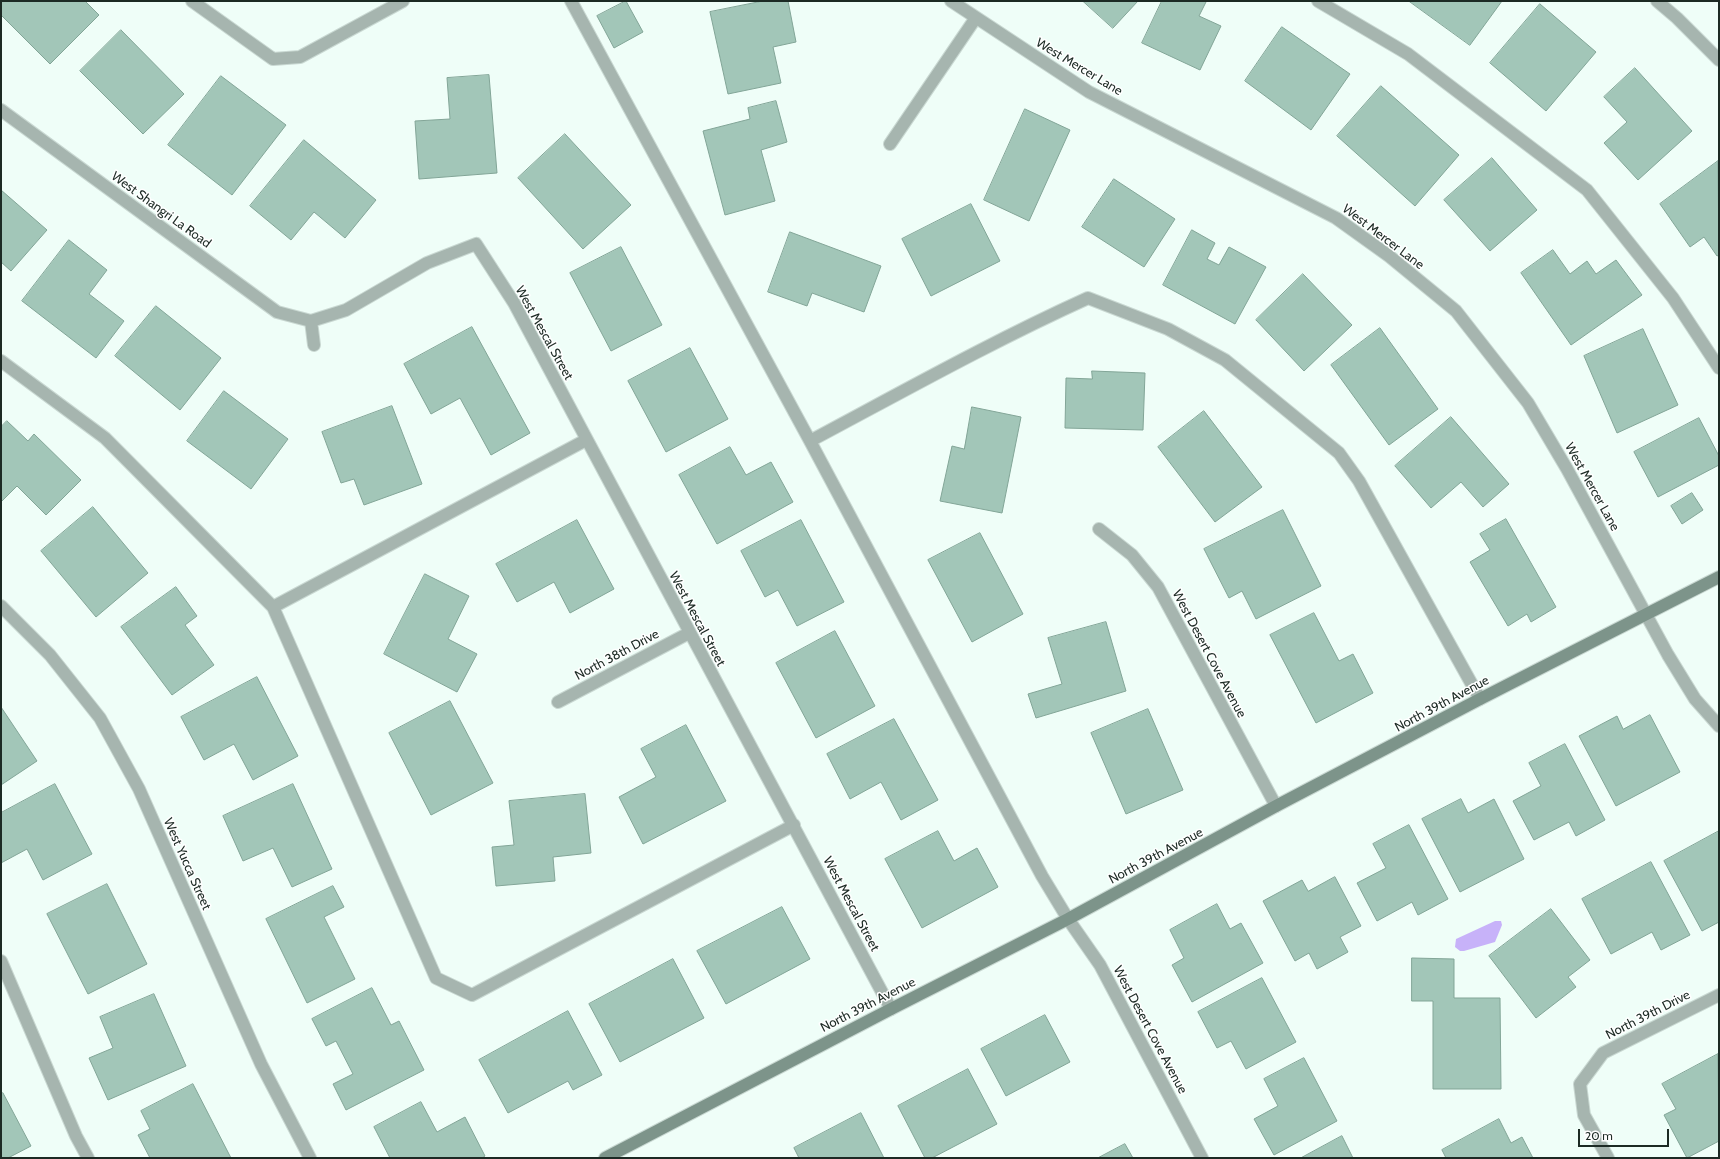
<!DOCTYPE html>
<html>
<head>
<meta charset="utf-8">
<style>
  body { margin:0 }
  #map { position:relative; width:1720px; height:1159px; overflow:hidden; background:#effef8; font-family:Cabin,sans-serif }
  canvas { display:block }
  .frame { position:absolute; inset:0; border:2px solid #1c2a24; pointer-events:none }
  .scale { position:absolute; left:1578px; top:1129px; width:91px; height:18px; box-sizing:border-box; border:2px solid #1c2a24; border-top:0; padding-left:5px; font-size:12px; line-height:14px; white-space:nowrap; color:#1c2a24; -webkit-text-stroke:3px #fff; paint-order:stroke }
</style>
</head>
<body>
<div id="map">
<canvas width="1720" height="1159"></canvas>
<div class="frame"></div>
<div class="scale">20 m</div>
</div>
<script>
const ctx = document.querySelector('canvas').getContext('2d');
ctx.lineJoin = 'round';
function fill(path, color) { ctx.fillStyle = color; ctx.fill(path, 'evenodd'); }
function trace(path, color, width, dash) { ctx.strokeStyle = color; ctx.lineWidth = width; ctx.lineCap = dash ? 'butt' : 'round'; ctx.setLineDash(dash || []); ctx.stroke(path); }
function label(font, color, halo, rows, align = 'center') {
  ctx.font = font + ' Cabin,sans-serif'; ctx.lineWidth = 3; ctx.setLineDash([]); ctx.textBaseline = 'middle'; ctx.strokeStyle = halo; ctx.fillStyle = color; for (const [text, x, y, turn = 0] of rows) {
    ctx.save(); ctx.translate(x, y); ctx.rotate((+turn || 0) * Math.PI / 180); ctx.textAlign = isNaN(turn) ? turn : align; if (halo) ctx.strokeText(text, 0, 0); ctx.fillText(text, 0, 0); ctx.restore();
  }
}
const water = new Path2D(`
  M1495 921H1501L1502 925 1495 942 1464 951H1460L1455 947 1456 939Z`);
const building = new Path2D(`
  M1 1H85L99 15 50 64 1 15Z
  M626 1 643 32 614 48 597 16Z
  M763 1H788L796 42 773 47 781 83 728 94 710 12Z
  M1083 1H1138L1113 28Z
  M1162 1H1204L1206 2 1199 16 1221 26 1200 70 1142 43Z
  M1409 1H1502L1470 45Z
  M1540 4 1596 52 1546 111 1490 63Z
  M1282 27 1350 74 1311 130 1245 81Z
  M121 30 184 94 143 134 80 71Z
  M1635 68 1692 131 1638 180 1604 143 1627 122 1604 97Z
  M489 75 497 173 419 179 415 121 450 119 447 78Z
  M221 76 286 125 232 195 168 145Z
  M1381 86 1459 155 1415 206 1337 136Z
  M776 101 787 142 761 150 775 201 725 215 703 131 750 119 748 108Z
  M1025 109 1070 130 1029 221 984 200Z
  M565 134 631 205 583 249 518 178Z
  M304 140 376 200 345 238 314 212 291 240 250 206Z
  M1492 158 1537 210 1490 251 1444 200Z
  M1718 161 1719 255 1717 256 1704 237 1690 247 1660 204Z
  M1114 179 1175 219 1144 267 1082 227Z
  M1 190 47 230 11 271 1 262Z
  M971 204 1000 261 931 296 902 239Z
  M1192 230 1215 243 1207 259 1219 265 1229 247 1266 267 1235 324 1163 285Z
  M790 232 881 266 864 312 812 293 807 306 768 292Z
  M69 240 107 270 89 294 124 321 96 358 22 301Z
  M621 247 662 325 611 351 570 273Z
  M1553 250 1570 274 1587 261 1596 274 1616 260 1642 295 1571 345 1521 273Z
  M1303 274 1352 325 1304 371 1256 320Z
  M156 306 221 358 180 410 115 356Z
  M472 327 530 433 491 455 460 398 431 414 404 364Z
  M1380 328 1438 409 1389 445 1331 365Z
  M1643 329 1678 405 1617 433 1584 356Z
  M690 348 728 419 666 452 628 381Z
  M1092 371 1145 373 1143 430 1065 428 1066 378 1092 379Z
  M224 391 288 439 251 489 187 441Z
  M392 406 422 484 364 505 354 479 341 483 322 432Z
  M972 407 1021 417 1002 513 940 501 952 446 964 449Z
  M1204 411 1262 487 1215 522 1158 447Z
  M1451 417 1509 484 1483 507 1461 482 1431 508 1395 466Z
  M1699 418 1719 456V465L1658 497 1634 452Z
  M7 421 28 441 34 434 81 480 46 515 17 486 1 502V427Z
  M730 447 746 475 771 462 793 502 717 544 679 475Z
  M1692 493 1703 510 1682 524 1671 506Z
  M93 507 148 573 96 617 41 551Z
  M1283 510 1321 586 1256 619 1242 591 1229 598 1204 549Z
  M1506 519 1556 607 1531 622 1527 614 1508 626 1470 562 1490 550 1480 534Z
  M577 520 614 589 570 613 554 582 517 602 496 564Z
  M801 520 844 602 797 626 778 590 765 597 741 551Z
  M980 533 1023 614 972 642 928 560Z
  M425 574 469 596 448 639 477 654 457 692 384 654Z
  M176 587 197 616 185 625 214 665 172 695 121 627Z
  M1314 613 1339 661 1353 654 1373 693 1316 723 1270 635Z
  M1106 622 1126 691 1036 718 1028 694 1062 684 1048 638Z
  M835 631 875 706 816 738 776 663Z
  M257 677 298 756 253 780 234 744 204 760 181 717Z
  M450 701 493 783 431 815 389 733Z
  M1 707 37 761 1 785Z
  M1148 709 1183 790 1126 814 1091 733Z
  M1650 715 1680 772 1616 806 1579 736 1617 716 1623 729Z
  M894 719 938 800 901 820 881 782 850 799 827 754Z
  M686 725 726 801 643 844 619 797 656 777 641 749Z
  M1565 744 1605 820 1576 836 1569 822 1534 840 1513 801 1541 786 1529 763Z
  M55 784 92 854 43 880 27 849 1 863V813Z
  M293 784 332 869 292 887 273 848 243 861 223 816Z
  M585 794 591 853 553 857 555 881 496 886 492 847 514 845 509 801Z
  M1461 799 1468 813 1494 799 1524 859 1460 892 1422 819Z
  M1409 825 1448 899 1418 915 1412 902 1377 921 1357 883 1386 868 1373 844Z
  M938 831 954 861 977 848 998 887 922 928 885 859Z
  M1719 831V922L1702 931 1664 861Z
  M1651 862 1690 935 1661 950 1652 932 1611 954 1582 899Z
  M1335 877 1361 926 1340 937 1348 952 1317 969 1309 953 1295 961 1263 901 1302 880 1308 891Z
  M107 884 147 964 88 994 47 914Z
  M333 886 344 907 324 917 355 979 307 1003 266 919Z
  M1217 904 1230 929 1241 923 1263 963 1192 1002 1172 965 1184 958 1170 930Z
  M782 907 810 959 726 1004 697 951Z
  M1551 909 1590 960 1568 977 1576 987 1536 1018 1489 956Z
  M1412 958 1454 959V998H1500L1501 1089H1433V1001H1412Z
  M673 959 704 1018 620 1062 589 1004Z
  M1262 978 1296 1042 1246 1069 1231 1041 1217 1048 1198 1012Z
  M372 988 391 1025 399 1021 424 1070 346 1110 333 1084 353 1074 336 1041 326 1046 312 1019Z
  M154 994 186 1066 108 1100 89 1058 113 1048 100 1017Z
  M568 1011 602 1075 573 1090 568 1081 508 1113 479 1060Z
  M1045 1015 1070 1062 1006 1096 981 1049Z
  M1718 1054 1719 1141 1687 1158 1664 1115 1676 1109 1662 1084Z
  M1304 1058 1337 1121 1274 1155 1254 1119 1278 1106 1264 1079Z
  M968 1069 997 1124 932 1158H925L898 1106Z
  M193 1084 231 1158H150L138 1135 150 1129 141 1111Z
  M3 1093 31 1146 8 1158H1V1094Z
  M421 1102 437 1132 465 1117 485 1156 482 1158H390L374 1127Z
  M861 1113 884 1158H799L794 1148Z
  M1499 1119 1511 1143 1522 1137 1533 1158H1446L1442 1150Z
  M1342 1136 1353 1158H1301Z
  M1125 1144 1133 1158H1098Z`);
const lane = new Path2D(`
  M192 1 273 59 300 57 403 1
  M571 1 810 441 1042 876 1068 919
  M1318 1 1408 54 1587 190 1673 298 1719 368
  M1 361 105 438 273 607 436 978 472 995 794 825
  M810 441C902 392 993 341 1088 298L1168 329 1225 360 1339 453 1359 481 1480 699
  M273 607 586 440
  M1 961 76 1136 88 1158`);
const street = new Path2D(`
  M951 1 1089 92 1336 218 1389 256 1456 311 1528 403 1567 469 1668 655 1695 699 1719 726
  M1657 1 1677 18 1719 60
  M1 110 277 312 311 321 346 310 427 263 476 244 514 303 891 1009
  M890 144 975 19
  M311 321 314 345
  M1099 529 1132 555 1158 587 1276 806
  M1 606 50 655 100 718 139 789 261 1064 310 1158
  M558 702 689 633
  M1068 919 1100 965 1202 1158
  M1608 1158 1584 1115 1580 1084 1603 1053 1719 995`);
const secondary = new Path2D(`
  M605 1158 891 1009 1068 919 1276 806 1480 699 1719 577`);
const streetNames = [
  ["West Mercer Lane",1079,67,31],
  ["West Shangri La Road",161,210,36],
  ["West Mercer Lane",1383,237,37],
  ["West Mescal Street",544,333,61],
  ["West Mercer Lane",1592,487,61],
  ["West Mescal Street",697,619,62],
  ["West Desert Cove Avenue",1209,654,62],
  ["North 38th Drive",617,655,-28],
  ["North 39th Avenue",1442,704,-28],
  ["North 39th Avenue",1156,856,-28],
  ["West Yucca Street",187,864,66],
  ["West Mescal Street",851,904,62],
  ["North 39th Avenue",868,1005,-27],
  ["North 39th Drive",1648,1015,-27],
  ["West Desert Cove Avenue",1150,1030,62]
];
fill(water, '#c7b2f9');
fill(building, '#a2c6b8');
trace(building, '#82a597', 1);
trace(lane, '#c9d8d2', 14);
trace(street, '#c9d8d2', 14);
trace(secondary, '#c9d8d2', 14);
trace(lane, '#a6b5af', 12);
trace(street, '#a6b5af', 12);
trace(secondary, '#7d948a', 12);
label('13px', '#1c2a24', '#fff', streetNames);
</script>
</body>
</html>
